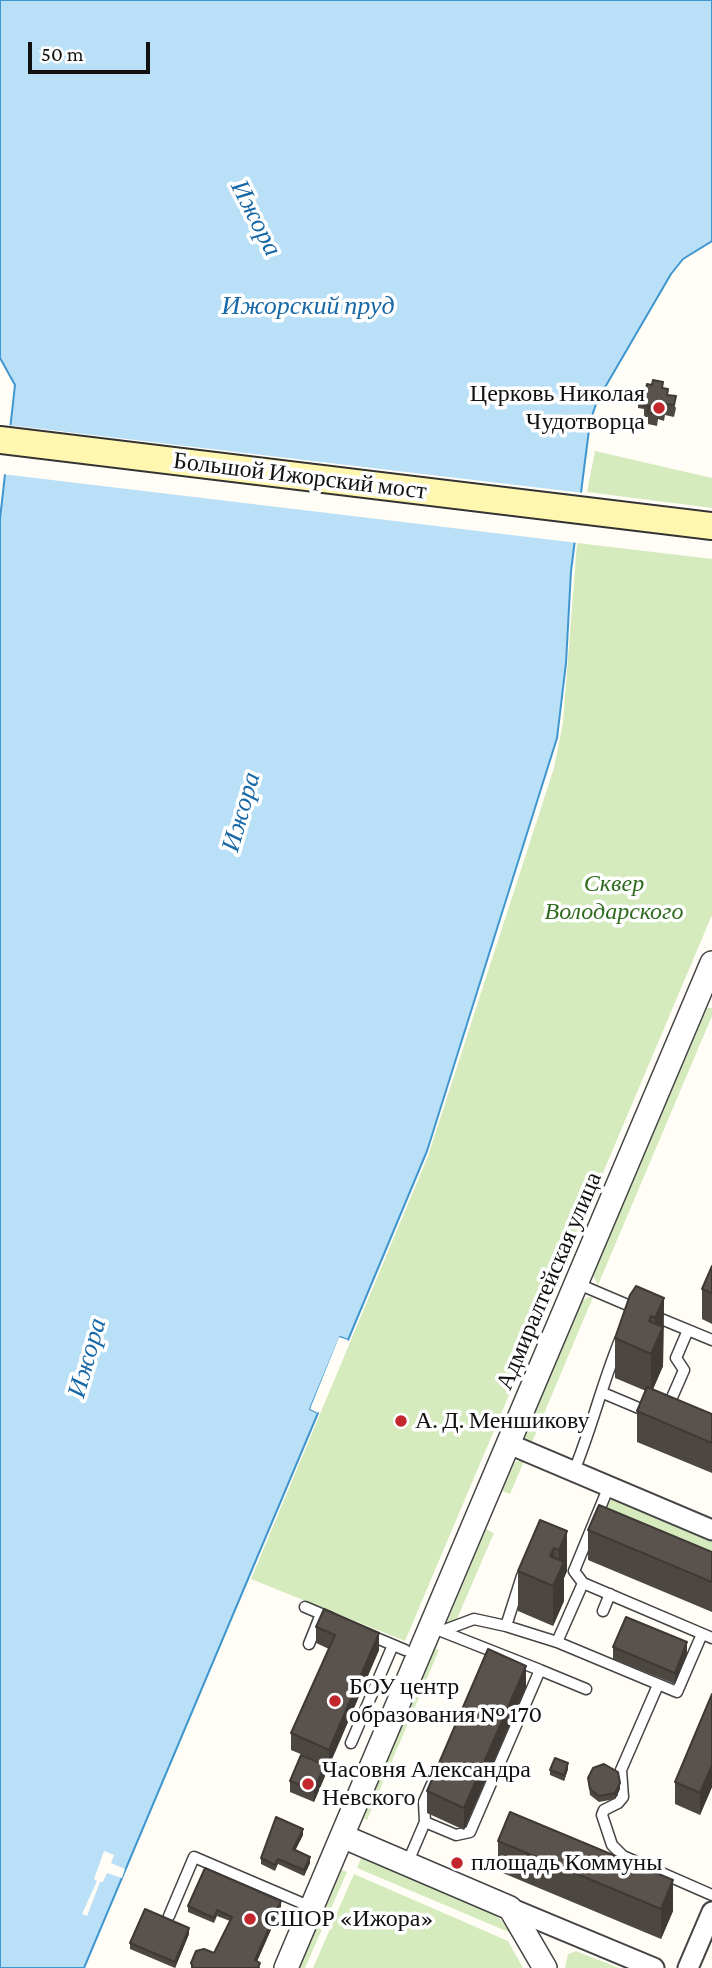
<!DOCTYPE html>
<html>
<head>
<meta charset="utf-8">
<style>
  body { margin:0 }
  #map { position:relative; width:712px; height:1968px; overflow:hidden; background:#fffdf5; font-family:"Crimson Pro",serif }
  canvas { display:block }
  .scale { position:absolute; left:28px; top:42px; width:122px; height:32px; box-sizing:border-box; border:4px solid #111; border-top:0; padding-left:9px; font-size:21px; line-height:24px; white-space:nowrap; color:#111; -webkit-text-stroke:5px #fff; paint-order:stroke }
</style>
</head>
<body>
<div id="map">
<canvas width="712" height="1968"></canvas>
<div class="scale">50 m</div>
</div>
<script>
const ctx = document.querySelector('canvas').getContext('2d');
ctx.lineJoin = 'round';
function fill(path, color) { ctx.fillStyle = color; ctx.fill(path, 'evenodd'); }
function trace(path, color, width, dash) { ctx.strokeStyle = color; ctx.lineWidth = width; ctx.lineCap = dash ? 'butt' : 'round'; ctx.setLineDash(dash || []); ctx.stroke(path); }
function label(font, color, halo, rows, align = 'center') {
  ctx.font = font + ' "Crimson Pro",serif'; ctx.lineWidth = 7; ctx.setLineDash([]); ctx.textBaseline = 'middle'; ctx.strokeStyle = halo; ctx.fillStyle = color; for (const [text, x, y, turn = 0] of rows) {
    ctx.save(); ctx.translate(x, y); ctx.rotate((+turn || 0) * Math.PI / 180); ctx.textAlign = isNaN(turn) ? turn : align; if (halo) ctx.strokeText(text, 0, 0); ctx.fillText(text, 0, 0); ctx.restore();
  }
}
const green = new Path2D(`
  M595 451 712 478V508L587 492Z
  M577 543 712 559V915L405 1641 251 1579 428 1156 554 768 563 722Z
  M707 1008H712V1016L598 1285 593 1275Z
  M588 1297H593L530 1447 524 1442 525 1435 582 1301Z
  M525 1459 510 1494 502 1491 515 1462Z
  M616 1497 712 1535V1561L602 1514 607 1503Z
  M486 1529 494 1533 456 1621 445 1627Z
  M435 1649 439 1650 367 1820 364 1819 367 1809Z
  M361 1858 484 1909 500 1919 511 1933 357 1868Z
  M342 1870 347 1872 305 1968H299Z
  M354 1874 508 1941 523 1968H313Z
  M576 1951 619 1968H565L568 1954Z`);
const water = new Path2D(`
  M0 0H712V241L683 259 671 274 597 401 590 422 571 571 566 663 557 738 427 1151 348 1340 340 1337 310 1409 318 1413 84 1968H0V519L15 385 0 358Z`);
const pier = new Path2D(`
  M8 425 584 493 578 543 2 474Z
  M339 1337 348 1340 346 1343 341 1341 314 1407 319 1409 318 1413 310 1409Z
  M104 1851 114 1855 111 1863 125 1869 122 1878 107 1873 103 1882H100L87 1916 82 1914 97 1881 94 1879Z`);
const service = new Path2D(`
  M576 1283 637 1309
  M654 1316 712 1340
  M603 1393 641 1409 670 1402 684 1370 676 1358 688 1330
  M574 1471C592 1427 602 1384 620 1340
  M609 1486 574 1571 583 1583 712 1638
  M522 1576 506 1626 557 1642
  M583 1583 557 1642 677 1692 702 1634
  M305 1607 331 1618
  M603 1611 610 1594
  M442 1631 474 1619 506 1626
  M367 1634 405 1650
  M309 1644 321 1614
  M540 1670 586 1689
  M658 1685 621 1770 623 1797 618 1803 604 1810 602 1815 612 1845 623 1856 712 1895
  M351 1743 393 1645
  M425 1822 456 1835 470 1832 540 1670 431 1627
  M407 1864 425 1822 424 1802 432 1784
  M169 1916 194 1857 311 1907`);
const minor = new Path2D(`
  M509 1444 712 1530
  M510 1908 654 1968
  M688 1968 712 1912`);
const tertiary = new Path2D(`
  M342 1836 510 1908 545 1968
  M286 1968 712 963`);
const secondary = new Path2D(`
  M0 440 712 526`);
const wall = new Path2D(`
  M663 388 676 408 674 417 665 415 664 421 658 419 657 426 648 424V417H644V409L638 408V396L646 389Z
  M712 1266V1324L702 1319V1289Z
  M664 1298 663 1366 653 1389 712 1414V1473L637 1442V1411L646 1391 615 1378V1338Z
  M588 1530 712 1552V1612L588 1560Z
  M567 1531V1571L564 1578V1601L553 1626 518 1611V1571Z
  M316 1627 379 1650 329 1766 291 1750V1733L329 1649 316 1643Z
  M613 1647 687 1654 675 1684 613 1659Z
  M526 1687 464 1830 427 1813V1791Z
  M712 1694V1787L700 1815 675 1804V1782Z
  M568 1769 564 1781 550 1775V1770Z
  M325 1776 314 1802 290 1792V1781Z
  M588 1778 620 1789 615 1799 599 1802 590 1795Z
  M303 1835 295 1850 310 1863 304 1876 278 1864 275 1871 261 1864V1858Z
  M498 1841 673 1911 661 1939 498 1871Z
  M188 1906 281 1907 257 1961 260 1968H191V1963L214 1953 230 1921 217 1916 214 1923 188 1912Z
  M189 1934 175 1968 130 1949V1943Z`);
const shadedWall = new Path2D(`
  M664 1298 663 1366 651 1394V1354L649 1321 651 1316V1354L655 1344V1318Z
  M567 1531V1571L564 1578V1601L553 1626V1586L550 1556 554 1548V1586L559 1573V1550Z
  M379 1633V1650L329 1766V1750Z
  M687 1642V1654L675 1684V1673Z
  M526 1666V1687L464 1830V1808Z
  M568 1763V1769L564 1781V1775Z
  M325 1765V1776L314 1802V1790Z
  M712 1765V1787L700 1815V1793Z
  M620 1783V1789L615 1799V1793Z
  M303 1829V1835L293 1855V1849Z
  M310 1857V1863L304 1876V1870Z
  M673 1880V1911L661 1939V1909Z
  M281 1901V1907L255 1966V1960Z
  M189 1928V1934L175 1968V1962Z`);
const building = new Path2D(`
  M653 380 663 382 662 388 668 389 667 395 676 396 674 405 665 404 664 409 658 408 657 414 648 413 649 406H644L646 398 638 396 640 388 646 389 647 384 652 385Z
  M712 1266V1293L702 1289Z
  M636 1286 664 1298 655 1318 651 1316 649 1321 663 1327 651 1354 615 1338 630 1295Z
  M647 1387 712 1414V1443L637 1411Z
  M599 1505 712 1552V1582L588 1530Z
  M540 1520 567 1531 559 1550 554 1548 550 1556 564 1562 553 1586 518 1571Z
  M324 1609 379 1633 329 1750 291 1733 335 1635 316 1627Z
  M626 1617 687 1642 675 1673 613 1647Z
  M488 1649 526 1666 464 1808 427 1791Z
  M712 1694V1765L700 1793 675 1782Z
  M301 1755 325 1765 314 1790 290 1781Z
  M555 1758 568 1763 564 1775 550 1770Z
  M604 1764 618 1772 620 1783 615 1793 599 1796 590 1789 588 1778 593 1768Z
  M510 1812 673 1880 661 1909 498 1841Z
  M276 1817 303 1829 293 1849 310 1857 304 1870 278 1859 275 1865 261 1858Z
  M205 1868 281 1901 255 1960 260 1963 258 1968H193L191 1963 196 1951 204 1949 214 1953 232 1917 217 1910 214 1918 188 1906Z
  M145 1909 189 1928 175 1962 130 1943Z`);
const markers = [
  [659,408,7,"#c4262e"],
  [401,1421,7,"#c4262e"],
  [335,1701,7,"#c4262e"],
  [308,1784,7,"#c4262e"],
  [457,1863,7,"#c4262e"],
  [250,1919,7,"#c4262e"]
];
const poiNames = [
  ["Церковь Николая",645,394,"right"],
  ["Чудотворца",645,422,"right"],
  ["А. Д. Меншикову",415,1421],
  ["БОУ центр",349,1687],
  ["образования № 170",349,1715],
  ["Часовня Александра",322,1770],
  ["Невского",322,1798],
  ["площадь Коммуны",471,1863],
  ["СШОР «Ижора»",264,1919]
];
const streetNames = [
  ["Большой Ижорский мост",300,476,7],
  ["Адмиралтейская улица",549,1281,-67]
];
const parkNames = [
  ["Сквер",614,884],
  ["Володарского",614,912]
];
const waterNames = [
  ["Ижора",256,218,63],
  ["Ижорский пруд",308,306],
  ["Ижора",241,812,-74],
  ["Ижора",87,1358,-74]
];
fill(green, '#d5ebbd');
fill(water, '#b9e0f7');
trace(water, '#3f96cf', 2);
fill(pier, '#fffdf5');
trace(service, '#444', 13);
trace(minor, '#444', 23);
trace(tertiary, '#444', 26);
trace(secondary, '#333', 30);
trace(service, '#fff', 10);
trace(minor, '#fff', 19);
trace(tertiary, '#fff', 23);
trace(secondary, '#fff6b0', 26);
fill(wall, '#4d4742');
fill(shadedWall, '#3f3936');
fill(building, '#5a524d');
trace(building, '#3f3936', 2);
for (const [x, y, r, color] of markers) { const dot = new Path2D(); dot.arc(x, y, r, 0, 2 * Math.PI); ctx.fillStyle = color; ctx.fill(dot); trace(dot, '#fff', 2.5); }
label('24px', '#111', '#fff', poiNames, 'left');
label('24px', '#111', '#fff', streetNames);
label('italic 24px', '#2f6b1f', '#fff', parkNames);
label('italic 26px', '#1768a6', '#fff', waterNames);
</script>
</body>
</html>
